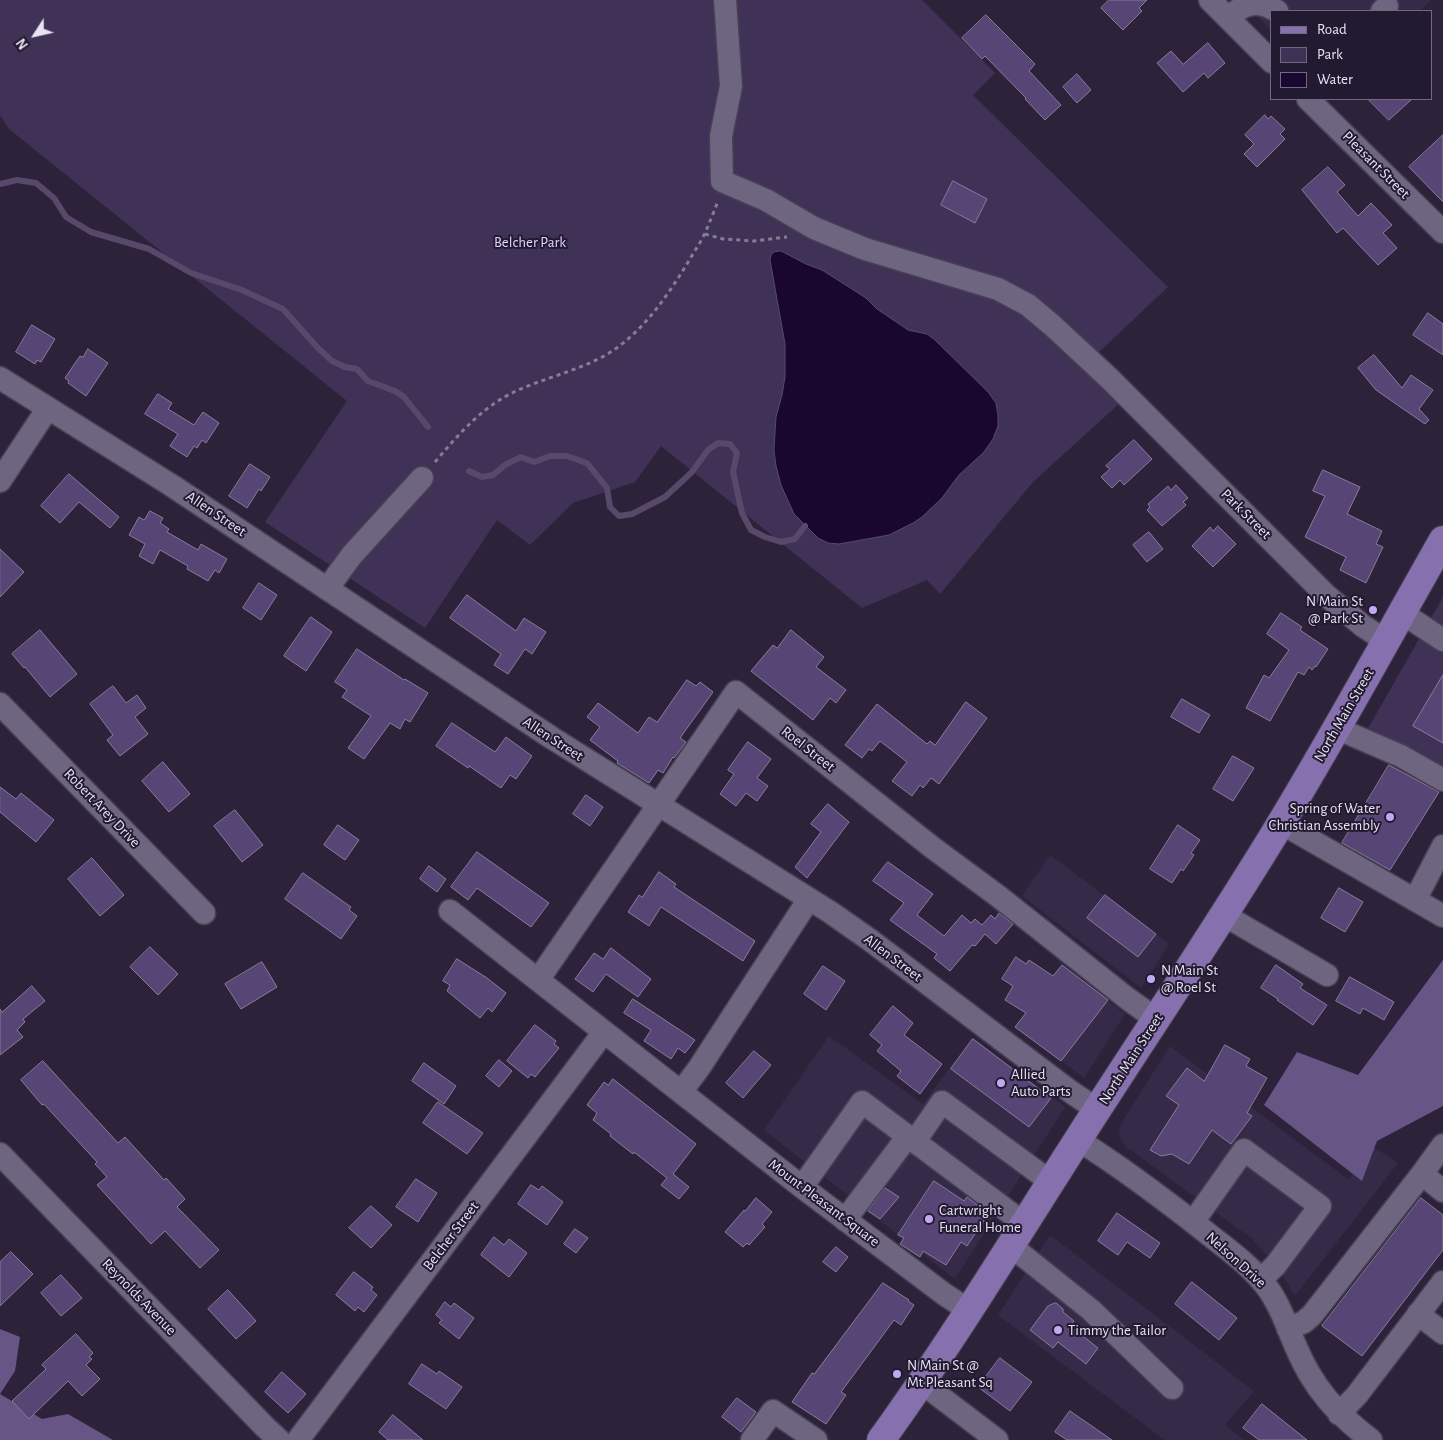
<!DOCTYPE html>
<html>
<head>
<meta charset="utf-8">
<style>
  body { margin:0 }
  #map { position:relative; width:1443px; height:1440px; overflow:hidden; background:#2c233a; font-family:"Alegreya Sans",sans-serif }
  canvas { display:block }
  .legend { position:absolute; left:1270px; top:10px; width:162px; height:90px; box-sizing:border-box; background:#221a30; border:1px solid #716a7e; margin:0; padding:6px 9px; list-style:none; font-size:15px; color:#e8e3f3 }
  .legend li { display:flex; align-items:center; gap:10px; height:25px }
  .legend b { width:25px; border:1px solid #716a7e }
  .north { position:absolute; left:10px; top:10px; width:50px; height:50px; -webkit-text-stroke:4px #221a30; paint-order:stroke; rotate:235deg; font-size:14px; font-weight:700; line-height:20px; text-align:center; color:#e8e3f3 }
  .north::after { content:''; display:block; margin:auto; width:18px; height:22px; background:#e8e3f3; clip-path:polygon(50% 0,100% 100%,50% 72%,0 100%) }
</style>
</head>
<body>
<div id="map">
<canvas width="1443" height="1440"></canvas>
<ul class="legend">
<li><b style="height:6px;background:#8670ad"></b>Road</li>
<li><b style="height:14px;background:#403257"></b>Park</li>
<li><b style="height:14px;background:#1a0730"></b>Water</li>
</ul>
<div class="north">N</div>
</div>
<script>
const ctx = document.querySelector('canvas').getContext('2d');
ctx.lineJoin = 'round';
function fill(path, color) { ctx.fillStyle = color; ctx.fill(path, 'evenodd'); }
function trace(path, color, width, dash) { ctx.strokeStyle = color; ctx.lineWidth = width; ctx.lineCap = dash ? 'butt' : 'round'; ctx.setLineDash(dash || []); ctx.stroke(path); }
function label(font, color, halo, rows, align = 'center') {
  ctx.font = font + ' "Alegreya Sans",sans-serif'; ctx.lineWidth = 4; ctx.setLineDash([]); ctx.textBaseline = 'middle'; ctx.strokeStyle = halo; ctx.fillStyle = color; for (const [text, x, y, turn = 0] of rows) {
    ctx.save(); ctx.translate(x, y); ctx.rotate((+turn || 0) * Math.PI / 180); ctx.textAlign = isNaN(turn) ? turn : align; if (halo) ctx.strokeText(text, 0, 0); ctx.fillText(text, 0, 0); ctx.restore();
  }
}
const built = new Path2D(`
  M1241 0H1431L1420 11H1272V31Z
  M1050 855 1169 944 1141 988 1022 896Z
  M1062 965 1125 1014 1084 1078 1015 1026Z
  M829 1036 923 1104 972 1037 1065 1107 955 1279 764 1130Z
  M1170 1046 1349 1180 1369 1144 1398 1163 1295 1296 1278 1268 1251 1238 1125 1146 1120 1138 1119 1130 1122 1122Z
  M1050 1235 1254 1391 1225 1425 1244 1440H1165L998 1315Z`);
const green = new Path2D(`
  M0 0H922L995 73 973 95 1168 287 1098 353 1121 402 1033 482 940 594 927 580 862 608 661 446 635 482 573 503 530 545 497 520 425 628 265 522 347 401 9 129 0 115Z
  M1443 597V775L1367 730Z`);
const forest = new Path2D(`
  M1443 960V1106L1377 1141 1362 1181 1264 1105 1297 1052 1358 1075Z
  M0 1329 20 1337 15 1371 0 1394 42 1419 68 1414 113 1440H0Z`);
const water = new Path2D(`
  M781 251 806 264 822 270 866 298 877 309 908 330 927 334 935 340 988 392 996 403 998 415V426L993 439 984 452 959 475 942 498 922 517 913 523 889 535 839 544 828 543 818 538 794 514 781 485 776 466 774 451 775 432 776 417 782 395 785 377V344L770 260 771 255 774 252Z`);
const stream = new Path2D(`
  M0 184 17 180 36 183 54 198 66 217 91 232 149 249 191 273 242 290 283 309 318 348 332 361 345 367 357 369 368 381 395 391 404 397 428 427
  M469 471 482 477 493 475 505 465 521 457 534 462 550 456H567L587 463 607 488 610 507 619 516 632 514 665 497 692 472 708 450 718 443 730 444 737 453 733 472 742 513 751 530 765 537 781 542 795 539 805 526`);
const building = new Path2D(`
  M1109 0H1147L1139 8 1142 11 1123 30 1101 8Z
  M986 15 1035 64 1029 71 1061 105 1045 120 1025 99 1026 98 985 56 982 59 962 38Z
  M1208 43 1225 63 1208 78 1204 73 1183 92 1157 63 1171 51 1183 64Z
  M1077 74 1091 90 1077 103 1063 87Z
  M1368 99H1412L1389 120Z
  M1265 115 1268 119 1271 116 1285 129 1280 134 1285 139 1257 167 1244 154 1254 144 1245 135Z
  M1443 135V202L1409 167Z
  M1328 167 1345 185 1337 192 1358 216 1371 203 1392 225 1383 233 1397 248 1378 265 1343 228 1337 233 1302 190Z
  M953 181 987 199 975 223 941 205Z
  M1428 313 1443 324V355L1413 335Z
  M32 325 55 339 41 362 37 360 35 364 16 352Z
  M88 349 108 363 86 396 68 383 69 381 65 378 80 356 83 357Z
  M1374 355 1402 388 1411 375 1433 390 1419 409 1429 420 1425 424 1376 390 1358 368Z
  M158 394 172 403 168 409 194 425 203 412 219 423 206 443 202 440 197 448 194 446 187 457 170 446 178 434 145 414Z
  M1134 440 1152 459 1124 485 1120 480 1112 488 1101 477 1110 469 1106 466Z
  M250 464 270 477 261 491 259 489 247 508 229 496Z
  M1323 470 1360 487 1347 514 1382 531 1376 544 1383 547 1366 583 1340 570 1346 557 1305 537 1325 496 1313 491Z
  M69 474 119 517 110 528 79 502 60 523 41 506Z
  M1176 485 1188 498 1183 502 1186 505 1162 526 1147 510 1150 507 1148 504 1168 486 1171 490Z
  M150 511 163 518 160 523 169 529 167 532 198 550 201 544 227 559 219 573 215 570 208 581 187 569 188 566 160 550 153 564 139 556 145 544 129 535 139 517 144 520Z
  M1218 526 1236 544 1213 567 1192 546 1210 527 1213 531Z
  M1149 532 1163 549 1147 562 1133 545Z
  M0 549 24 572 0 597Z
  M259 583 277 595 261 620 243 608Z
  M467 595 516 631 524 618 546 632 532 654 525 649 508 674 494 665 501 654 450 618Z
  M1281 613 1302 627 1300 630 1328 649 1316 667 1315 666 1312 670 1309 667 1304 675 1298 672 1270 721 1246 708 1264 675 1269 678 1289 650 1267 634Z
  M311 617 332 632 306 671 284 656Z
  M40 630 77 674 50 697 25 667 24 668 12 654Z
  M791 630 824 657 816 667 846 690 836 703 830 698 813 720 751 671 773 645 777 648Z
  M357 649 404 680 405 679 428 693 410 722 405 719 400 729 390 723 364 759 348 748 371 716 342 697 347 690 335 682Z
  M1443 675V743L1413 726Z
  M687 680 696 686 700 682 713 692 680 738 686 742 674 758 673 757 663 773 658 770 649 783 617 763 618 761 590 740 600 727 587 717 598 703 638 733 649 717 657 722Z
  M113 686 126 703 137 695 146 708 135 717 148 734 120 756 107 740 113 735 90 704Z
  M1182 699 1210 715 1199 733 1171 717Z
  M966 702 987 718 939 784 931 778 923 788 920 785 912 796 892 781 907 762 880 741 872 751 869 749 862 758 845 745 877 704 927 744 930 741 935 745Z
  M452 723 495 752 506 737 532 756 516 779 510 775 501 788 469 766 468 768 436 746Z
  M748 742 771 759 757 778 768 786 757 801 746 793 736 806 720 794 734 774 728 770Z
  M1233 756 1254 768 1233 801 1213 789Z
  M163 762 190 794 169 812 142 781Z
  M1389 765 1439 792 1390 870 1342 843Z
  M0 787 16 799 21 793 54 820 36 842 0 812Z
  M586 795 603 807 590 826 573 814Z
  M828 804 849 822 807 878 795 867 821 832 811 824Z
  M235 810 263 845 242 862 214 826Z
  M338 825 359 840 345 860 324 845Z
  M1178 825 1200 840 1191 853 1194 855 1183 871 1181 869 1172 883 1150 869Z
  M477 852 549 903 531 927 477 888 468 900 451 887Z
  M92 858 124 895 100 916 68 879Z
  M888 862 933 894 917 915 944 936 962 915 971 923 975 919 982 925 991 915 995 919 999 913 1013 924 996 944 985 934 975 946 972 945 950 971 934 958 937 954 890 920 904 903 873 881Z
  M429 866 446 879 437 892 420 879Z
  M659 872 676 884 674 887 755 941 743 961 661 907 649 926 628 912 639 895 642 897Z
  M303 873 351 907 349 910 357 916 341 939 285 899Z
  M1339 888 1363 902 1345 932 1321 918Z
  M1105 895 1156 934 1138 957 1087 918Z
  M150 947 178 974 158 995 130 967Z
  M611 948 651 979 638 997 606 974 593 992 575 979 594 953 603 959Z
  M1016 957 1026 964 1029 960 1053 976 1062 965 1108 1000 1061 1061 1015 1027 1026 1013 1005 1000 1013 986 1002 979Z
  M457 959 487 978 506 993 492 1012 488 1008 480 1018 447 991 450 985 443 981Z
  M262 962 277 987 241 1009 225 984Z
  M1276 965 1303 984 1300 988 1327 1005 1313 1025 1277 1000 1278 999 1261 988Z
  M823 966 845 981 826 1010 804 994Z
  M1350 977 1394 1002 1384 1020 1363 1008 1360 1014 1336 1001Z
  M32 986 45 1001 23 1019 25 1022 17 1030 23 1037 0 1055V1009L2 1012Z
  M633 999 695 1040 685 1053 678 1048 671 1059 644 1041 651 1030 624 1013Z
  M893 1006 913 1023 904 1035 942 1064 920 1094 897 1076 901 1071 877 1051 882 1045 870 1035Z
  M535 1025 556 1041 554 1044 559 1048 535 1077 531 1074 528 1078 507 1061Z
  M973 1039 1051 1098 1029 1127 951 1069Z
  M1225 1045 1250 1059 1246 1066 1267 1078 1247 1113 1252 1116 1231 1144 1212 1130 1189 1164 1172 1154 1161 1156 1150 1150 1179 1105 1166 1096 1187 1068 1204 1081Z
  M754 1051 771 1065 743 1098 726 1083Z
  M499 1060 512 1071 499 1087 486 1076Z
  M43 1061 118 1143 125 1137 164 1180 166 1178 185 1199 177 1207 219 1250 200 1268 165 1231 151 1244 97 1185 107 1177 95 1164 97 1162 44 1104 42 1105 21 1080Z
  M424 1063 456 1086 444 1104 412 1081Z
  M613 1079 696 1144 673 1174 689 1187 679 1199 661 1185 667 1178 634 1152 633 1154 610 1136 611 1134 593 1120 597 1113 587 1105 604 1082 608 1085Z
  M438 1102 483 1133 467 1154 423 1123Z
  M416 1179 437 1193 418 1222 396 1207Z
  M934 1181 964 1201 967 1197 980 1207 978 1210 987 1216 967 1246 961 1242 946 1265 923 1251 920 1257 900 1244 904 1238 898 1235Z
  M531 1185 539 1190 542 1186 563 1202 547 1225 518 1204Z
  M885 1188 899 1197 880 1219 868 1211Z
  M756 1198 772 1212 762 1224 765 1227 749 1245 747 1243 743 1247 725 1232 744 1210 745 1211Z
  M1421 1198 1443 1215V1250L1362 1356 1322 1326Z
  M371 1206 392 1225 371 1248 349 1228Z
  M1117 1213 1160 1243 1150 1258 1127 1242 1118 1255 1098 1241Z
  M575 1229 588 1238 576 1253 564 1244Z
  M494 1237 504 1245 509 1239 527 1253 509 1277 481 1255Z
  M836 1247 848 1257 836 1272 823 1262Z
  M11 1252 33 1274 0 1306V1262Z
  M354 1272 373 1287 371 1290 377 1295 364 1312 358 1307 355 1311 336 1295Z
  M61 1275 82 1298 61 1316 41 1293Z
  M1192 1282 1237 1318 1219 1340 1175 1304Z
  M883 1283 909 1300 908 1301 914 1305 901 1325 894 1320 841 1392 846 1395 826 1424 792 1402 812 1373 814 1374Z
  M228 1290 256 1321 236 1339 208 1309Z
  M445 1302 451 1307 454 1303 474 1318 459 1339 439 1323 442 1320 436 1315Z
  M1056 1303 1063 1309V1312L1074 1321 1070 1326 1098 1348 1086 1364 1058 1342 1053 1348 1030 1330 1048 1306Z
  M76 1334 93 1353 89 1357 92 1359 86 1365 100 1379 82 1396 68 1381 29 1419 12 1401 46 1369 42 1365Z
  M1000 1358 1032 1382 1010 1411 978 1387Z
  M422 1364 437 1374 439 1371 462 1387 446 1409 409 1384Z
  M282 1372 306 1394 288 1413 265 1392Z
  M737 1398 756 1412 741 1432 722 1417Z
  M1262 1404 1307 1440H1259L1243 1428Z
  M1070 1411 1112 1440H1067L1055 1432Z
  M393 1415 423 1440H388L379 1432Z`);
const path = new Path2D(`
  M705 234 723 239 754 241 787 237
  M435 462C459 434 481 408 514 392 544 378 577 371 606 355 643 333 668 295 690 259 695 250 701 242 705 233 710 222 714 211 718 201`);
const minor = new Path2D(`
  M725 0 731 86 721 136 722 181 766 200 814 228 865 249 998 289 1028 305 1053 326 1111 380 1327 596 1363 626 1386 641
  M1210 0 1272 62
  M1382 11 1387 6
  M1228 18C1245 2 1258 0 1277 11
  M1308 99 1443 232
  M0 378 171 485 552 738 830 912 870 940 1071 1092 1098 1110
  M0 481 48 408
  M327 589 352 555 422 478
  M1402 613 1443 640
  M0 704 204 913
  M1336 728 1401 756 1443 780
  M1281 823 1443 916
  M1415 900 1443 846
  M450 911 802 1187 944 1294 970 1311
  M1224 915 1327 975
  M538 980 736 692 933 848 998 896 1128 999 1156 1019
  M681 1092 699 1068 809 899
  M1078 1140C1123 1168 1165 1200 1207 1233 1227 1249 1250 1265 1266 1286 1280 1304 1287 1327 1296 1347 1313 1388 1337 1414 1371 1440
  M915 1141 942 1102 1051 1182
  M0 1154 265 1427 279 1440
  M1422 1174 1443 1145
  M802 1187 862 1102 1025 1224
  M845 1220 908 1136
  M1193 1222 1244 1150 1320 1206 1275 1266 1261 1279
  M1011 1246 1091 1310 1172 1388
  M1418 1314 1443 1333
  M1288 1329 1304 1322 1312 1315 1422 1174 1443 1191
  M922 1383 997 1440
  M1339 1414 1357 1395 1443 1282
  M298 1440 604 1032
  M752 1440 773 1411 816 1440`);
const major = new Path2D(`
  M881 1440C951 1343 1013 1241 1077 1141 1141 1041 1208 942 1270 841 1331 742 1386 640 1443 540`);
const markers = [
  [1373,610,5,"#c2a8f3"],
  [1390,817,5,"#c2a8f3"],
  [1151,979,5,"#c2a8f3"],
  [1001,1083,5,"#c2a8f3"],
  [929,1219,5,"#c2a8f3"],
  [1058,1330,5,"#c2a8f3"],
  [897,1374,5,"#c2a8f3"]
];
const streetNames = [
  ["Pleasant Street",1376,165,45],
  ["Allen Street",216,514,34],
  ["Park Street",1246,514,45],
  ["North Main Street",1344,715,-60],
  ["Allen Street",553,739,33],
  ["Roel Street",808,749,38],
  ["Robert Arey Drive",102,808,46],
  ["Allen Street",893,958,37],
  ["North Main Street",1131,1059,-57],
  ["Mount Pleasant Square",824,1203,37],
  ["Belcher Street",451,1236,-53],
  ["Nelson Drive",1236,1260,42],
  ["Reynolds Avenue",139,1297,46]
];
const parkNames = [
  ["Belcher Park",530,242]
];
const poiNames = [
  ["N Main St",1363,601,"right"],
  ["@ Park St",1363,618,"right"],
  ["Spring of Water",1380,808,"right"],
  ["Christian Assembly",1380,825,"right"],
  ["N Main St",1161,970],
  ["@ Roel St",1161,987],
  ["Allied",1011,1074],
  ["Auto Parts",1011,1091],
  ["Cartwright",939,1210],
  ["Funeral Home",939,1227],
  ["Timmy the Tailor",1068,1330],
  ["N Main St @",907,1365],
  ["Mt Pleasant Sq",907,1382]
];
fill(built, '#352b48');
fill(green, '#403257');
fill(forest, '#665585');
fill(water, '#1a0730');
trace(water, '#58496a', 1);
trace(stream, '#58496a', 6);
fill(building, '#574675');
trace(building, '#867d99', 1);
trace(minor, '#474053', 25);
trace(major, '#474053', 30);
trace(path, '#857e91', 3, [4, 4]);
trace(minor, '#6e6580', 22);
trace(major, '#8670ad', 28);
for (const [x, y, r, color] of markers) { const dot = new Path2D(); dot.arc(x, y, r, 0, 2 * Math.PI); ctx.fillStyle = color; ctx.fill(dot); trace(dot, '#221a30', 2); }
label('15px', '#e8e3f3', '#221a30', streetNames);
label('15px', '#e0d1ff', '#221a30', parkNames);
label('15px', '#e8e3f3', '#221a30', poiNames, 'left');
</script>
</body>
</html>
